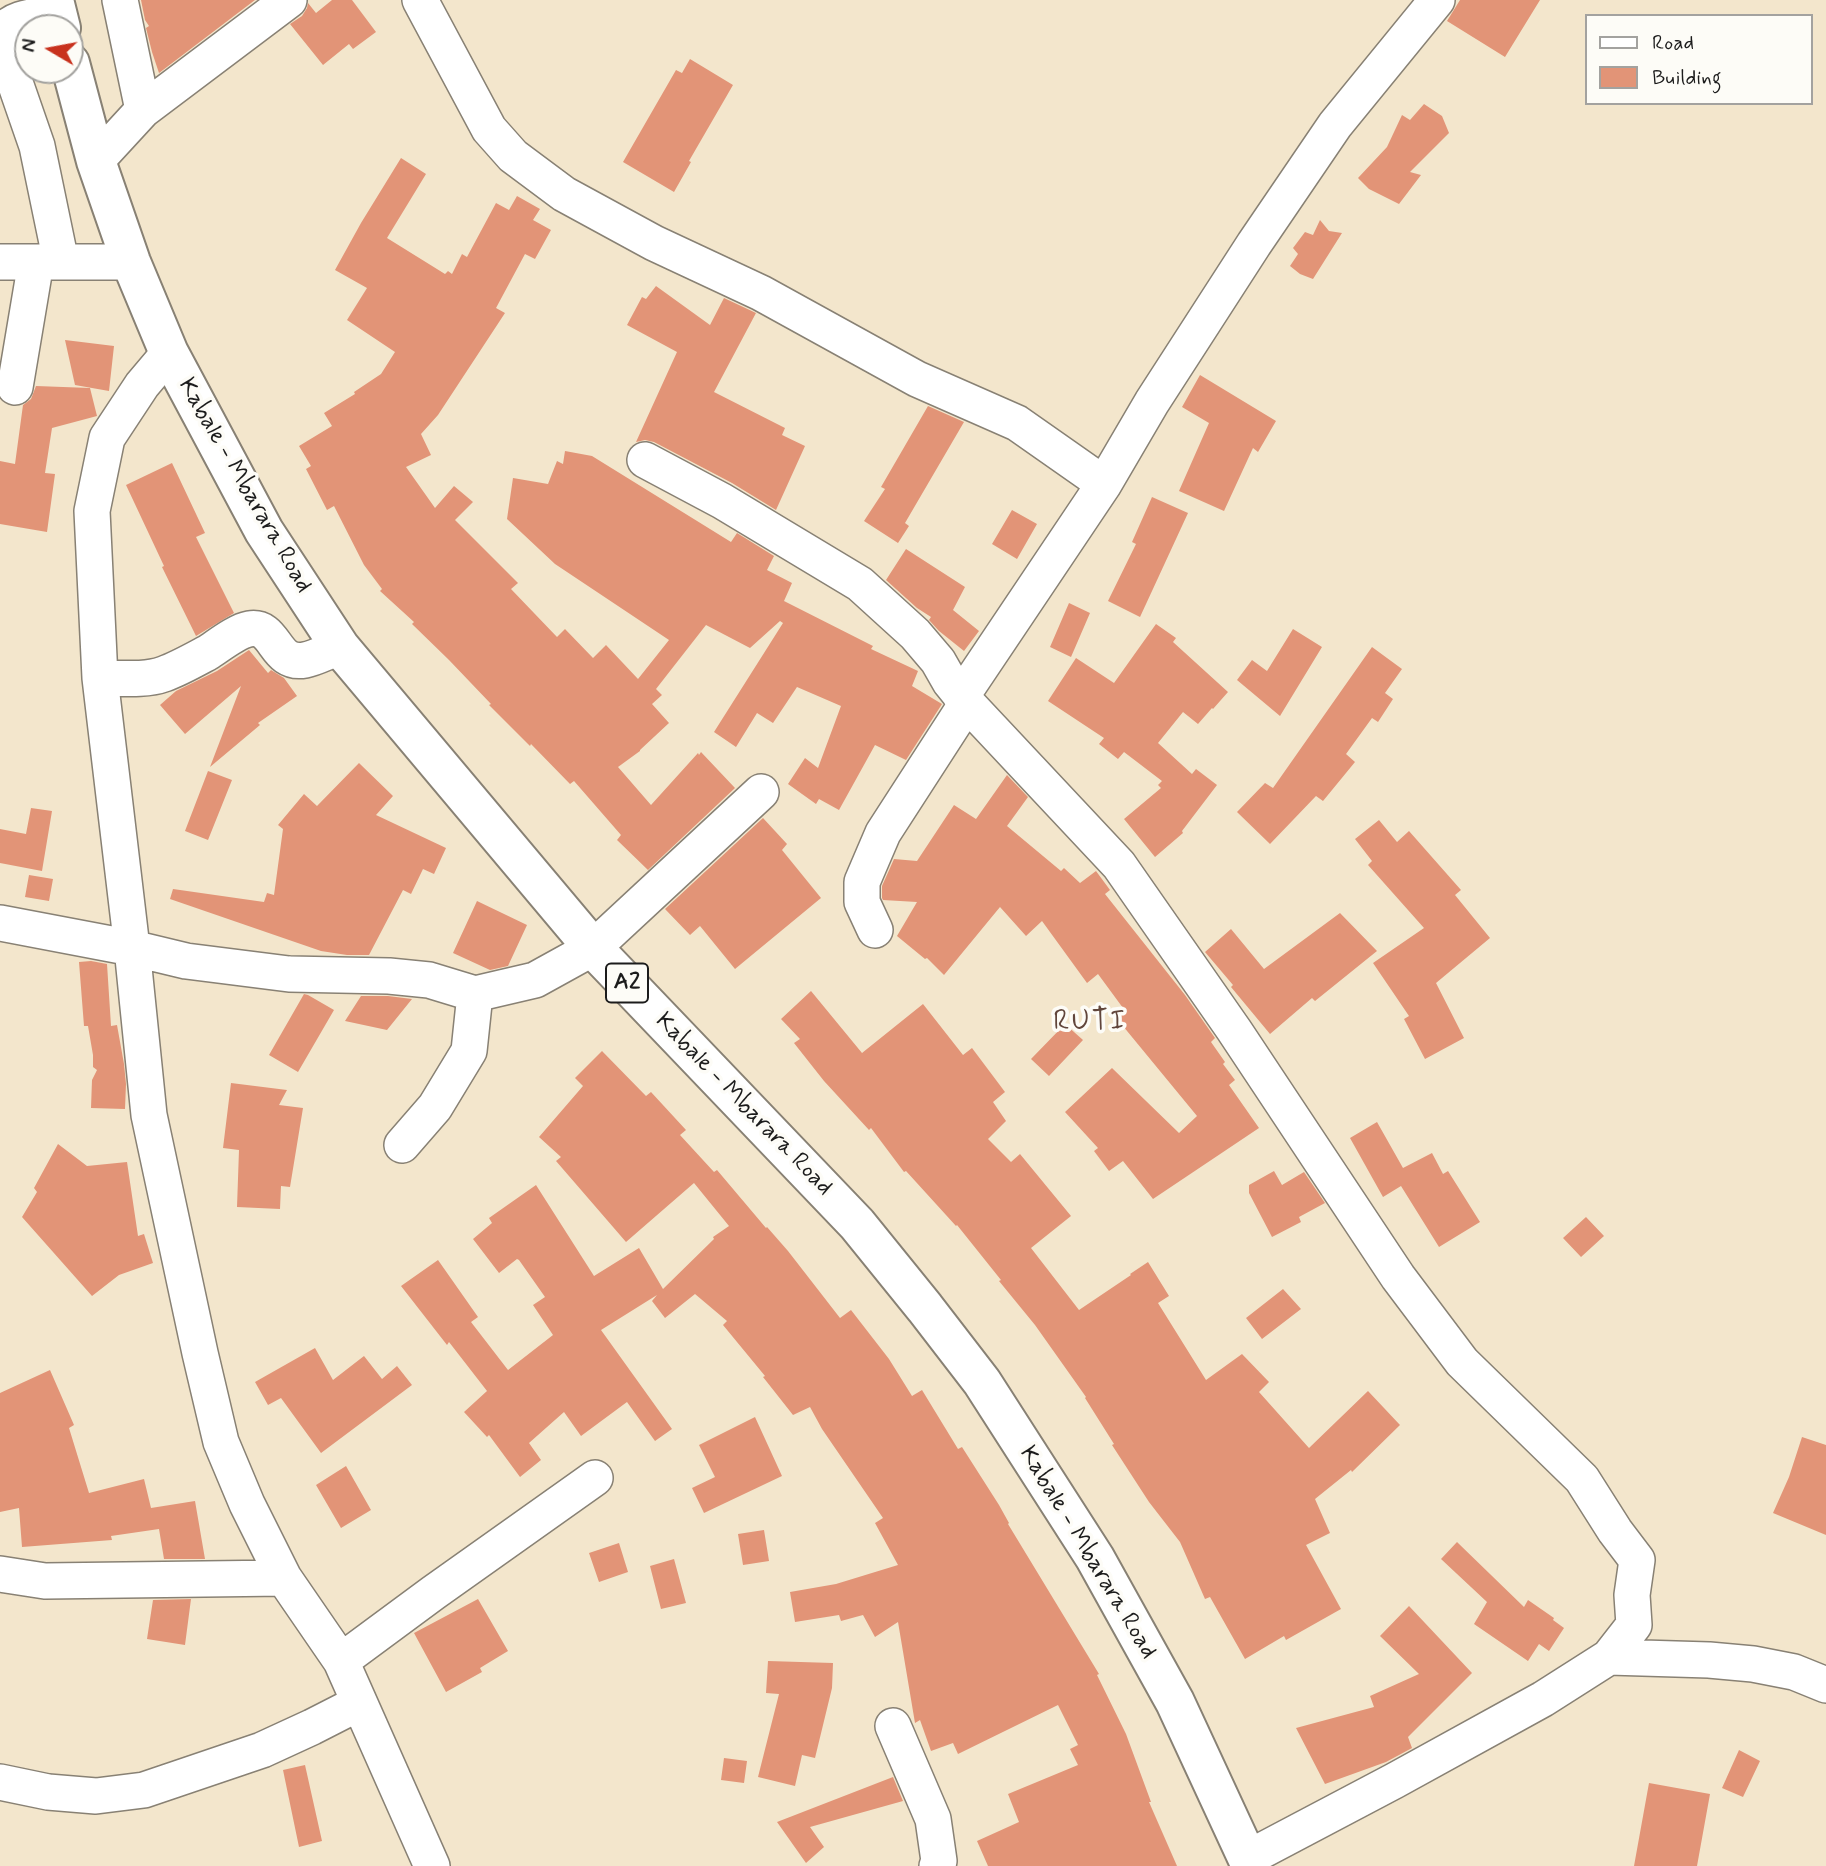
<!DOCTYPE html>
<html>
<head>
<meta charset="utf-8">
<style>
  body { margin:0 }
  #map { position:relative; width:1826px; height:1866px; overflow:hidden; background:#f3e6cc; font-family:Mynerve,sans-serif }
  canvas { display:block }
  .legend { position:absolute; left:1585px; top:14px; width:228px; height:91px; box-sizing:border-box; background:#fdfcf7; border:2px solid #a3a29f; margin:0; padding:9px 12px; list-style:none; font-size:21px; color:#1c1c1c }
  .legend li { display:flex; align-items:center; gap:14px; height:35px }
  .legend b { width:35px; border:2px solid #a3a29f }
  .north { position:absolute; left:14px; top:14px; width:70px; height:70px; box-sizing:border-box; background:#fdfcf7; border:2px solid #a3a29f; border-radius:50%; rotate:280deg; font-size:19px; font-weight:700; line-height:28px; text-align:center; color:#1c1c1c }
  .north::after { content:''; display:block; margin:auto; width:24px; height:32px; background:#c8321e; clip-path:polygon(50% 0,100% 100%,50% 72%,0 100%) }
</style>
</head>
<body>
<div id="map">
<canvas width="1826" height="1866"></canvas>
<ul class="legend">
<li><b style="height:9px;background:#fff"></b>Road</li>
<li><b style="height:19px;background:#e29477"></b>Building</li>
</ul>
<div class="north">N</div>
</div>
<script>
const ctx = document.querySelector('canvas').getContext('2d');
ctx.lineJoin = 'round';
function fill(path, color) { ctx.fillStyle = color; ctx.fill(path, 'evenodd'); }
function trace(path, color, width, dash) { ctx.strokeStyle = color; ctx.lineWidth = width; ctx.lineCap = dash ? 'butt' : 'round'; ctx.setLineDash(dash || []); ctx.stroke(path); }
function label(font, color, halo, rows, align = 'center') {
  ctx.font = font + ' Mynerve,sans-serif'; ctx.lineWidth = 7; ctx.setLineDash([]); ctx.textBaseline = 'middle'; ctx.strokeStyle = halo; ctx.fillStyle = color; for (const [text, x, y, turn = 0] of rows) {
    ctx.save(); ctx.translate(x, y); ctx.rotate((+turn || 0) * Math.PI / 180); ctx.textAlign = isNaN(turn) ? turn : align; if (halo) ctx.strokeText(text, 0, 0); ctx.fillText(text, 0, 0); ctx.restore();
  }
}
const building = new Path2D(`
  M141 0H255L159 73 152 52 146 28 149 26 145 20Z
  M332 0H352L376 32 353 49 349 44 323 65 290 24 302 16 307 8 308 3 316 13Z
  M1460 0H1540L1505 57 1447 21Z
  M690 59 733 85 689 161 691 162 674 192 623 162 676 70 682 73Z
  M1424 104 1442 116 1449 133 1410 172 1421 175 1399 204 1369 189 1358 178 1387 147 1402 115 1410 120Z
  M401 158 426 174 387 238 445 274 448 271 452 274 462 254 467 257 496 203 509 210 517 196 540 209 533 220 551 230 535 259 525 254 496 308 505 313 438 415 421 434 431 455 406 467 435 508 454 486 473 502 455 520 518 583 511 589 557 637 565 629 593 658 606 645 638 679 669 640 555 564 507 519 513 478 548 484 557 461 563 464 565 451 592 456 731 542 737 533 774 556 767 570 792 583 784 601 873 646 871 649 918 671 912 686 942 704 906 760 875 745 839 810 819 799 816 804 788 784 805 758 818 768 841 706 797 687 773 723 757 713 736 747 714 732 783 623 780 621 750 648 706 625 656 689 662 695 652 704 669 723 640 750V751L618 767 651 805 698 753 699 755 701 752 735 788 648 870 617 840 621 835 574 781 570 784 531 744 530 746 489 705 491 704 449 660 412 624 414 622 380 591 382 589 364 565 334 506 327 510 306 469 311 466 299 446 332 426 324 413 355 394 354 392 381 374 395 352 347 320 367 288 335 270 361 223Z
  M1320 220 1329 231 1342 233 1313 279 1300 274 1290 266 1298 254 1293 248 1305 232 1313 235Z
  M656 286 710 325 724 298 756 313 714 392 785 428 782 435 805 446 776 510 732 483 654 442 645 440 636 442 677 352 627 325 642 297 646 299Z
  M65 340 114 346 109 391 75 385Z
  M1200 375 1276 421 1258 452 1253 448 1224 511 1179 491 1209 423 1182 407Z
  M36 386 90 388 97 416 52 428 45 473 55 474 47 532 0 524V461L15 464 23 405 31 399Z
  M928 406 964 422 905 523 909 526 898 543 864 521 885 489 881 487Z
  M172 463 205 533 196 537 234 613 196 636 162 567 164 566 126 485Z
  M1152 497 1188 513 1140 617 1108 601 1136 544 1132 542Z
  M1012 510 1037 524 1017 559 992 544Z
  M906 549 965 587 953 610 979 631 964 651 939 631 929 620 931 617 917 608 886 580Z
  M1069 603 1090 613 1071 657 1050 647Z
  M1156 624 1176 638 1173 642 1228 692 1213 709 1212 708 1198 724 1183 712 1158 743 1192 774 1196 769 1217 785 1182 831 1183 833 1155 857 1124 819 1161 788 1158 785 1162 781 1124 752 1118 759 1099 744 1104 738 1048 701 1076 658 1114 683Z
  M1293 629 1322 647 1280 716 1237 680 1252 660 1267 671Z
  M1372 647 1402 669 1385 693 1393 699 1378 722 1372 718 1346 754 1355 762 1323 801 1316 796 1270 844 1237 812 1265 783 1273 788Z
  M249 650 268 673 271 670 284 678 297 696 258 723 260 725 210 767 241 686 185 734 160 705 176 691 217 671Z
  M359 763 393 796 376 815 446 848 434 874 423 869 411 894 403 890 369 955H347L321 951 170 899 173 889 264 902 267 893 274 895 283 829 278 825 304 794 317 806Z
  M208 771 232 780 208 840 185 831Z
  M1007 775 1028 797 1007 826 1061 871 1064 868 1080 883 1096 871 1110 890 1105 894 1185 995 1215 1038 1211 1042 1225 1062 1223 1064 1235 1080 1229 1085 1259 1128 1153 1199 1123 1161 1109 1171 1094 1151 1098 1148 1065 1112 1112 1068 1179 1133 1197 1116 1118 1020 1115 1015 1123 1008 1098 974 1087 983 1042 921 1026 936 1000 907 944 975 927 958 925 959 897 936 917 902 883 900 882 898V886L894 859 917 861 954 805 976 819Z
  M31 808 52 811 42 871 0 863V829L26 834Z
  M763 818 787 844 782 850 821 898 735 969 700 926 690 935 665 909Z
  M1379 820 1397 842 1409 831 1461 890 1455 895 1490 938 1436 983 1464 1038 1425 1059 1404 1019 1409 1016 1373 963 1424 928 1368 865 1372 861 1355 839Z
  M29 875 53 879 49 901 25 897Z
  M477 901 527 925 508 966 490 970 453 953Z
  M1340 913 1377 951 1315 1001 1312 998 1270 1034 1231 987 1233 985 1205 952 1231 929 1264 969Z
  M91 961 107 964 111 1026 117 1025 124 1064 126 1084 125 1109 91 1108 92 1080 97 1070 93 1067V1055L88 1026H84L79 962Z
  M811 991 862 1053 923 1004 963 1055 972 1048 1005 1092 993 1102 1006 1121 988 1139 1011 1162 1020 1154 1071 1216 1031 1248 1079 1310 1131 1275 1130 1274 1148 1262 1169 1296 1158 1303 1206 1380 1242 1354 1269 1382 1259 1392 1309 1448 1368 1391 1400 1425 1352 1472 1351 1470 1315 1499 1330 1533 1306 1545 1341 1609 1286 1640 1284 1636 1245 1659 1210 1597 1205 1599 1180 1542 1149 1502 1112 1445 1114 1444 1085 1398 1086 1397 1035 1325 999 1281 1001 1280 957 1225 956 1226 906 1171 904 1172 871 1128 869 1130 824 1081 794 1043 800 1039 781 1019Z
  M304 994 308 995 334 1010 298 1072 269 1055Z
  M361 996H388L412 999 387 1030 345 1021Z
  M1065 1024 1083 1040 1049 1076 1031 1059Z
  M602 1051 646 1096 651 1092 686 1130 680 1135 714 1172 717 1170 766 1228 767 1227 788 1251 840 1318 851 1310 889 1359 912 1396 922 1390 958 1449 962 1447 999 1505 1009 1523 1008 1524 1099 1674 1097 1675 1126 1734 1151 1802H1149L1177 1866H988L977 1841 1019 1822 1008 1794 1078 1765 1070 1749 1078 1745 1058 1705 958 1754 953 1743 931 1751 920 1720 915 1723 898 1622 875 1637 863 1615 841 1621 839 1615 795 1622 790 1592 836 1584 898 1565 875 1523 883 1518 822 1429 810 1407 793 1415 763 1377 765 1376 723 1325 727 1321 695 1294 665 1318 652 1301 657 1295 601 1330 672 1429 655 1441 627 1402 581 1436 564 1412 529 1443 541 1460 520 1477 489 1435 487 1437 464 1412 487 1391 449 1342 447 1345 401 1286 438 1260 478 1317 471 1322 508 1370 553 1335 533 1305 545 1297 519 1260 517 1259 499 1273 473 1239 492 1223 489 1218 536 1185 594 1276 639 1248 663 1289 714 1239 713 1237 729 1226 694 1183 626 1242 556 1161 561 1157 539 1137 583 1086 575 1078Z
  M231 1083 287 1090 279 1105 303 1108 290 1187 281 1186 280 1209 237 1207 239 1150 223 1148Z
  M1377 1122 1403 1168 1432 1153 1443 1174 1448 1171 1480 1222 1439 1247 1401 1186 1383 1197 1350 1138Z
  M58 1144 87 1166 127 1162 138 1236 144 1234 153 1263 119 1275 92 1296 22 1217 37 1192 34 1188Z
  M1274 1171 1282 1185 1304 1172 1325 1203 1299 1217 1301 1222 1272 1237 1249 1193V1185Z
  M1586 1217 1604 1236 1581 1257 1563 1238Z
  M1283 1289 1301 1309 1262 1339 1246 1318Z
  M315 1348 333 1380 364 1356 382 1379 397 1366 412 1385 321 1453 281 1398 268 1405 255 1382Z
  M50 1370 74 1425 69 1428 89 1493 144 1479 151 1508 195 1501 205 1559H164L159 1529 111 1536 112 1540 22 1547 19 1508 0 1512V1393Z
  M755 1417 782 1476 704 1513 692 1488 715 1477 699 1445Z
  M1802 1437 1826 1445V1535L1773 1513 1789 1477Z
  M346 1466 371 1510 341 1528 316 1485Z
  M764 1530 769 1561 743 1565 738 1534Z
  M1457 1542 1524 1607 1528 1600 1554 1618 1553 1620 1564 1628 1549 1651 1539 1644 1528 1661 1474 1624 1487 1602 1441 1559Z
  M619 1543 628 1572 599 1582 589 1553Z
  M674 1559 686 1603 661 1609 650 1566Z
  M191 1599 185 1645 147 1639 153 1600Z
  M478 1599 508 1651 480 1668 482 1672 446 1692 414 1633Z
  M1409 1606 1472 1673 1408 1737 1412 1748 1386 1762 1325 1784 1296 1728 1374 1707 1370 1696 1419 1674 1380 1636Z
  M768 1661 833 1663 832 1688 815 1758 802 1755 795 1786 758 1777 779 1694 766 1693Z
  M1739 1750 1760 1761 1743 1797 1722 1788Z
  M724 1758 747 1761 744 1783 721 1780Z
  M305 1765 322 1841 299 1847 283 1770Z
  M893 1777 903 1801 810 1827 824 1847 806 1863 777 1822Z
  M1649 1783 1710 1794 1697 1866H1634Z`);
const minor = new Path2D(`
  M120 0 143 110
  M420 0 489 129 513 156 564 194 654 243 761 293 917 379 1017 423 1104 484
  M57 13C41 16 9 16 3 34 3 34 2 45 2 45L37 146 61 262
  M96 161 143 110 289 0
  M0 262H131
  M169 353 142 385 107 438 92 511 100 678 132 948 149 1115 200 1353 221 1442 247 1504 284 1578 341 1661 432 1866
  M15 387 36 262
  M645 460 722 501 860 584 915 634 938 661 950 682 967 703 1119 865 1234 1030 1398 1277 1462 1362 1582 1479 1615 1531 1637 1560 1632 1595 1634 1625 1609 1657
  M100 678C120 678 145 681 164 674 178 669 194 660 207 653 218 646 237 631 249 629 277 624 273 666 305 660 316 658 328 651 340 647
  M961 697 1104 484 1152 402 1254 244 1335 125 1437 0
  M0 923 132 948 186 961 289 974 389 976 429 980 475 994 535 980 593 948 761 792
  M875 930 862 902V882L883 833 967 703
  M402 1145 435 1107 469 1051 475 994
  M0 1574 45 1581 284 1578
  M341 1661 433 1593 595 1478
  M893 1726 933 1819 939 1861 937 1866
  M0 1782 48 1792 96 1796 144 1790 262 1750 312 1727 359 1703
  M1248 1858 1394 1781 1543 1699 1609 1657 1709 1660 1753 1664 1794 1672 1826 1685`);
const major = new Path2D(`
  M54 0 61 28
  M70 63 96 161 131 262 169 353 264 531 340 647 593 948 857 1224 925 1308 982 1382 1095 1558 1175 1702 1251 1866`);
const shields = [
  [627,983,42]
];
const shieldNames = [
  ["A2",627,983]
];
const streetNames = [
  ["Kabale - Mbarara Road",244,486,60],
  ["Kabale - Mbarara Road",743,1105,46],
  ["Kabale - Mbarara Road",1087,1553,59]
];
const quarterNames = [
  ["RUTI",1090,1023]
];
fill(building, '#e29477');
trace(minor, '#888174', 38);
trace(major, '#888174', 42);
trace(minor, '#fff', 35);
trace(major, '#fff', 38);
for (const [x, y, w] of shields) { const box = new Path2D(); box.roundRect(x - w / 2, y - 19.5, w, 39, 5); ctx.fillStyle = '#fdfcf7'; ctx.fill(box); trace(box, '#1c1c1c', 2); }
label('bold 23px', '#1c1c1c', null, shieldNames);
label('24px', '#1c1c1c', '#fdfcf7', streetNames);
ctx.letterSpacing = '2px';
label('28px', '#61463c', '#fdfcf7', quarterNames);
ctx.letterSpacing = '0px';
</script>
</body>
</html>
